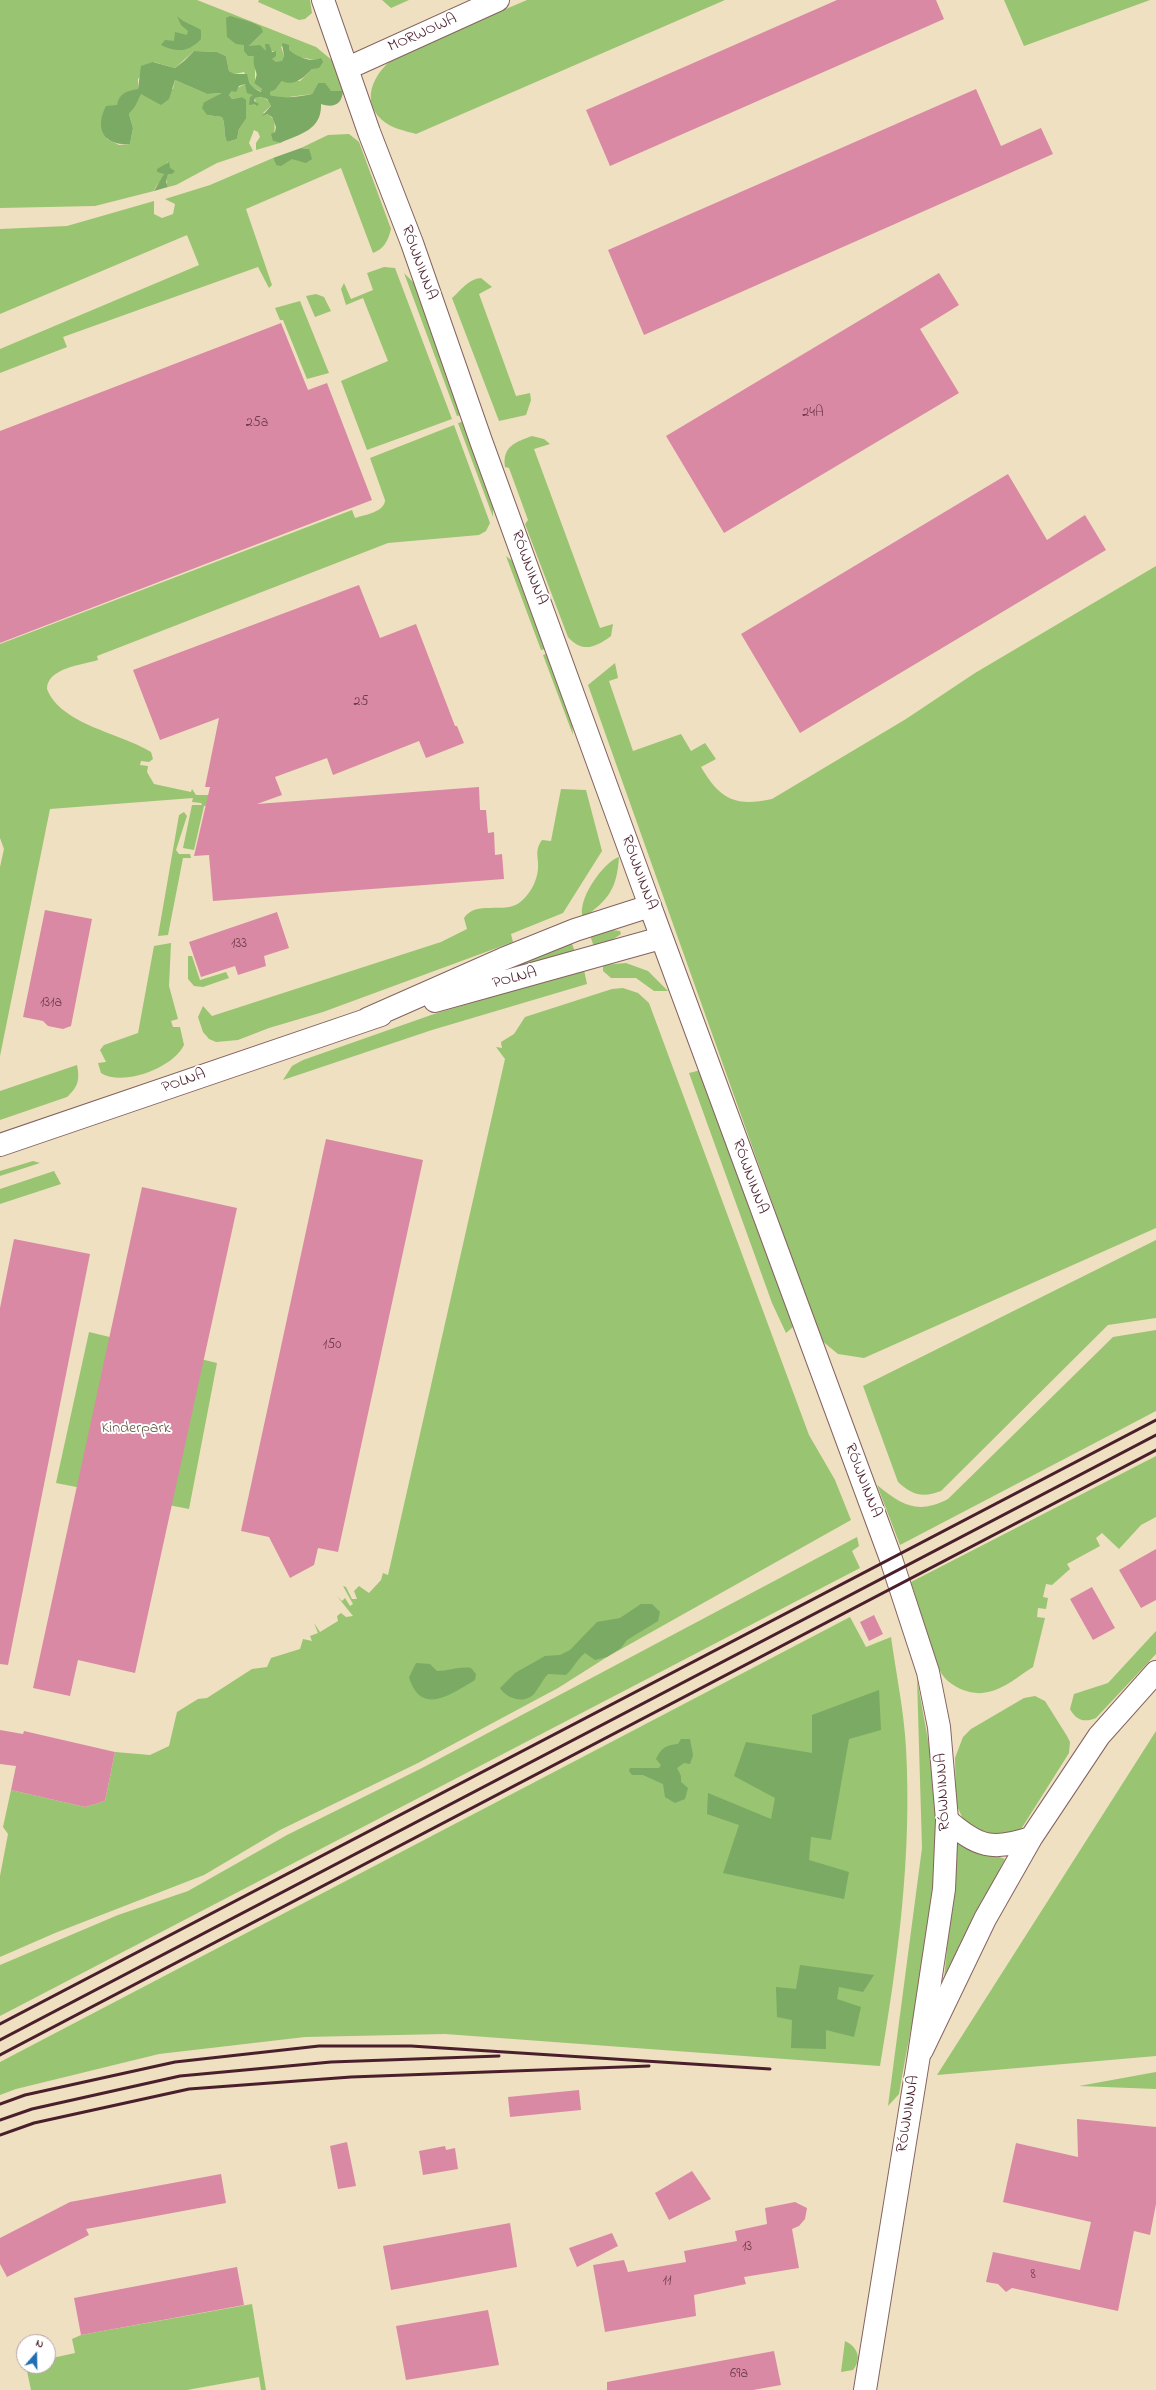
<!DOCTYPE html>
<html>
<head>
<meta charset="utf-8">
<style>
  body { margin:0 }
  #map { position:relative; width:1156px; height:2390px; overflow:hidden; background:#efe0c1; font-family:"Indie Flower",sans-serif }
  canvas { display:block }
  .north { position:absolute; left:16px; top:2334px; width:40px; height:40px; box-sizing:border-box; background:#fff; border:1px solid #b7a5aa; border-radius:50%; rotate:20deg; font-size:11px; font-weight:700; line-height:16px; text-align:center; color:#4a1f2b }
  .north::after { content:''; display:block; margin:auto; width:14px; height:18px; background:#1f6fb2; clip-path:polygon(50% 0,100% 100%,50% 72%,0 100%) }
</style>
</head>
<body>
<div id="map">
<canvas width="1156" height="2390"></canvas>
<div class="north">N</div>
</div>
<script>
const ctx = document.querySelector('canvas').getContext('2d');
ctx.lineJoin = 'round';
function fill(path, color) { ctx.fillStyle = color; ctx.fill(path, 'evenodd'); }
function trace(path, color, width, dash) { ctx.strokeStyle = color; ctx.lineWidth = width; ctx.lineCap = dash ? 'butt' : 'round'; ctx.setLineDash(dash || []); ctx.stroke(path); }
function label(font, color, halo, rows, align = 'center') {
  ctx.font = font + ' "Indie Flower",sans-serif'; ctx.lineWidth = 4; ctx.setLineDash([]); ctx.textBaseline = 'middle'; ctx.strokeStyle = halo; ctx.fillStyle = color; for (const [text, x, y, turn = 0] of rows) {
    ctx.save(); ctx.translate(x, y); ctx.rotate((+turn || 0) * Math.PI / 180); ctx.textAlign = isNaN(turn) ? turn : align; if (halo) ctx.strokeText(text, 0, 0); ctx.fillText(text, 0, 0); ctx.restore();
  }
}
const green = new Path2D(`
  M0 0H197L316 47 333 61 343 91H331L318 83 312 94 281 98 270 95V92L275 90 282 81H300L312 69 315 60 299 57 281 46 284 56 282 62H276L271 59 275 51H264L249 46 263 32 244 45 255 56V84L262 89V92L253 88 244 72 235 74 229 71 226 56 217 52 194 51 175 68 154 62 138 79V89L117 105 107 139 119 145 130 144 133 128 129 114 135 107 141 93 173 89 175 80 207 94 223 93 204 102 207 115 222 117C226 125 223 134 227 142L237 139 239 129 246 119 242 97 232 99 229 95 232 91 245 84 254 95 250 98 256 106 255 98C263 96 267 98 271 106L263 113C278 116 275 129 273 141L280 143 256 150V143L260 137 258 132 254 130 249 143 253 151 217 163 176 185 168 187C164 179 171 170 168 162L157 172 164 173C163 181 156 184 154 191L95 206 0 208Z
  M259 0H310L312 13 305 19 299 20 258 2Z
  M382 0H409L391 8Z
  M527 0H725L416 134C405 131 391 128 382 120 358 98 377 69 398 55Z
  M1004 0H1150L1024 46Z
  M349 134 359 142 391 229C388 241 384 249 373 253L341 168 246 209 272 285 269 288 258 267 63 337 67 347 0 373V349L199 265 187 235 206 227 0 314V229L67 226 154 201V214L162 218 173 214 175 204 165 199 210 185 273 158 276 165 309 149 301 148 328 135Z
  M384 267 395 268 452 419 367 450 341 381 388 361 363 298 346 305 341 289 344 283 351 299 373 290 367 273Z
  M404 273 414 283 461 415 457 416Z
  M481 278 492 287 479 294 516 396 530 393 531 400 526 415 499 421 452 298C461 290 468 279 481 278Z
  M316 294 324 297 331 311 315 317 306 296Z
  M300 301 329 373 307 379 283 320H280L275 308Z
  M465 421 493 503V517L458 423Z
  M454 425 490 523 486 531 479 535 388 543 97 656 98 660C82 665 47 668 47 689 61 725 121 733 151 752L153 759 149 762 141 761 140 765 148 766 147 772 154 784 191 792 192 789 196 795H261L262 801 204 806 194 850 183 848 192 805H202L201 803 192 802 193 798 50 809 0 1056V867L4 849 0 838V644L352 510 355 518C364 515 385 512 385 500L370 458Z
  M532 436 544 439 550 444 534 449 600 628 613 624 611 636C595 648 582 653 568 637L525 524 528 520 509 468 505 467C502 446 516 442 532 436Z
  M506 556 515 563 546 649 541 650Z
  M1156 566V1228L864 1358 838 1354 821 1340 588 685 615 663 618 678 609 681 633 751 681 734 691 751 705 743 716 759 701 767C720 799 734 807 772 799L906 719 975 673Z
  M548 653 572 721 573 735 543 655Z
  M561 789 586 790 602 851 563 913 511 934 513 942 323 1012 269 1028 238 1040 216 1042 209 1039 203 1032 198 1017 203 1006 212 1016 441 942 467 929 464 918C476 900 504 914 519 903 529 896 537 882 538 869 539 857 534 851 542 840L551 841Z
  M184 812 187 816 176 850 179 854H190L191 858H183L168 935 158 936 179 815Z
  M619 857C617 888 609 900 583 918 576 901 603 862 619 857Z
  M612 930 620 931 621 934 609 942 594 947 590 935Z
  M571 941 575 952 502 974 501 968Z
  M171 943 169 986 178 1019 171 1021 173 1027H180L184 1045C173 1068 123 1087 101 1073L98 1063 106 1062 100 1050 104 1045 138 1033 154 946Z
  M188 956H192L200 980 226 972 229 978 203 987 194 986 188 979Z
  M626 963 648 971 668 991H654L636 978H611L603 971V965Z
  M584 970 587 984 432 1030 283 1080 292 1066 303 1060 434 1014Z
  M623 988 638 993 649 1003 809 1435 835 1480 851 1520 607 1657 558 1688 418 1763 280 1830 204 1875 55 1933 0 1957V1876L8 1834 3 1827 11 1790 85 1807 105 1801 115 1752 150 1755 169 1746 177 1712 198 1699 207 1698 252 1669 267 1667 271 1658 300 1649 303 1639 312 1641 310 1636 318 1633 314 1623 320 1632 338 1621 337 1616 341 1613 346 1617 353 1616 337 1596 342 1601 345 1598 350 1606 353 1604 343 1586 346 1587 352 1599H357L354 1591 359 1586 369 1593 381 1580 383 1573 388 1575 505 1059 496 1047 502 1048 501 1042 514 1034 525 1017 612 989Z
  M77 1065C80 1080 78 1087 67 1097L0 1120V1091Z
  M701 1070 793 1327 786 1333 772 1303 689 1073Z
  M33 1161 40 1163 0 1176V1171Z
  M54 1171 61 1184 0 1204V1189Z
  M1156 1240V1318L1108 1325 941 1491C923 1498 912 1495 898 1482L863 1386Z
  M1156 1330V1411L900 1545 877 1485C902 1505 917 1515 948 1499L1113 1337Z
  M89 1332 217 1363 189 1509 56 1483Z
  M1156 1456V1517L1141 1525 1119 1549 1102 1533 1096 1538 1100 1546 1067 1564 1070 1569 1052 1585 1046 1584 1043 1597 1048 1598 1046 1609 1038 1608 1037 1617 1045 1618 1033 1667C1020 1675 1004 1689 988 1692 974 1696 954 1689 944 1677 933 1664 918 1602 911 1582Z
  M857 1537 859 1546 852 1551 860 1568 0 2016V1965L118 1915 188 1891 287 1835 422 1768Z
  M850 1617 866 1647 891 1637C896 1673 904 1711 906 1748 912 1855 898 1960 880 2066L445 2034 305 2037 159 2054 16 2089 0 2095V2062Z
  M1156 1631V1654L1096 1718C1084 1723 1076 1720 1070 1709L1074 1694 1108 1683Z
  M917 1678C923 1716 932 1754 935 1792 943 1894 916 1995 899 2094L888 2106 922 1848Z
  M1035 1696 1045 1701 1067 1736 1070 1742 1069 1753 1018 1834 989 1837 964 1821 956 1804 955 1758 963 1737 971 1729 1024 1698Z
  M1156 1731V2056L937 2075Z
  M957 1842 1005 1859 944 1980Z
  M1156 2072V2089L1079 2086Z
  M252 2304 266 2390H261L259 2377 187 2390H31L26 2366H48V2359L75 2353 72 2339 81 2335Z
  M845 2341C858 2347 862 2359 853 2370L841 2372Z`);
const forest = new Path2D(`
  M177 16C185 24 192 24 201 30V39C189 52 177 53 161 45L165 40 174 41 175 32 187 35 188 31 181 25Z
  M230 16 251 22 261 27 263 32 249 46 260 45 266 51 265 44H269L272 52 276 51V56L272 59 276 62 282 61 284 56 282 43 289 45V50C298 57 310 63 321 58L323 62 319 68 312 69C304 77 295 87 282 81L275 90 270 92V95C284 99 298 97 312 94L318 83H325L331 91H343C342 105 333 108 321 104 322 130 300 134 280 143L273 141 271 134 275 132 276 127 272 117 267 114 262 116 271 106 267 99 261 97 255 98 254 101 259 104 257 106 254 104 249 105 250 97 253 95 247 93 245 84 239 86 236 92 232 91 229 95 232 99 242 97 246 100V119L239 129 237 139 227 142C223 134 226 125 222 117L207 115 202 108 204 102 222 93 207 94 175 80 169 99 161 105 141 94 135 107 129 114 133 128 130 144C104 146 94 129 106 106L117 105C119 93 127 91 138 89L141 66 153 62 175 68 184 61 194 51 217 52 226 56 229 71 235 74H247C249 84 252 88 261 92L262 89 255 84C254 80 258 76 256 72 254 65 253 63 254 56H248L244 51V45L236 44 227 37 226 18Z
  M301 148 309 149 312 159 306 163 292 159 281 166 276 165 273 158Z
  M169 162 170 168 175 171 172 174H168L166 182 168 187 154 191 164 174 157 172V169Z
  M641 1604H652L660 1612 658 1621 627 1640 621 1648 607 1657 595 1660 585 1653C576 1660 574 1668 566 1675L548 1674C543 1679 537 1691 533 1695 523 1704 506 1698 500 1688L515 1673 545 1656 560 1655 570 1650 597 1622 620 1618Z
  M416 1663 430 1664 437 1671C450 1671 459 1666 471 1668L476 1674 475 1680C451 1694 421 1717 409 1677Z
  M879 1690 881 1730 849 1739 831 1840 811 1837 809 1860 849 1872 844 1899 723 1873 739 1825 707 1814 708 1793 771 1819 775 1798 734 1776 746 1742 812 1753V1715Z
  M681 1739H690L693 1755 690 1764 684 1763 677 1768 681 1776V1782L688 1788 685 1799 675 1803 665 1797 663 1784 643 1775H632L629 1771 630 1768H659L661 1765 656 1759C661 1748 666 1745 678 1744Z
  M800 1965 874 1975 863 1992 839 1987 837 1999 861 2007 854 2037 826 2030V2049L791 2048 792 2020 777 2017 776 1987 796 1989Z`);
const building = new Path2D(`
  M837 0H936L944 19 610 166 586 110Z
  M976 89 1001 146 1041 128 1053 154 644 335 608 250Z
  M939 273 959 305 920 329 959 393 724 533 666 436Z
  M281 323 308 390 327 383 372 500 0 643V431Z
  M1008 474 1047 540 1085 515 1106 550 800 733 741 634Z
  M359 585 380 638 416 624 455 726H457L464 743 426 758 419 741 333 775 327 758 275 777 282 795 257 804 479 787 480 810H486L488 833 494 832 495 855 502 854 504 879 213 901 209 855 194 856 210 787H205L219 718 160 740 133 670Z
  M45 910 92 919 71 1026 63 1029 48 1026 43 1021 23 1017Z
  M277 912 289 948 264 956 266 966 238 975 235 966 201 977 189 942Z
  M326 1139 423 1160 338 1552 318 1548 314 1565 290 1578 269 1537 241 1531Z
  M142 1187 237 1208 135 1673 78 1660 70 1696 33 1688Z
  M14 1239 90 1254 8 1665 0 1664V1308Z
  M1156 1549V1600L1141 1608 1119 1570Z
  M1092 1587 1115 1628 1093 1640 1070 1599Z
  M874 1615 883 1634 869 1641 860 1622Z
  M0 1730 23 1734 24 1731 115 1752 105 1801 85 1807 11 1790 16 1766 0 1764Z
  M579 2090 581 2110 510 2117 508 2097Z
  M1077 2119 1156 2127V2204L1150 2235 1134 2231 1118 2311 1012 2288 1006 2292 998 2284 986 2282 993 2252 1080 2270 1091 2222 1003 2202 1016 2143 1078 2157Z
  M347 2142 356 2186 338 2189 330 2146Z
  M445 2146 446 2150 455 2148 458 2169 423 2175 419 2151Z
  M692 2171 711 2199 669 2220 655 2193Z
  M221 2174 226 2203 86 2229 89 2235 7 2277 0 2264V2238L70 2202Z
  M795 2202 807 2208 805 2219 799 2226 792 2229 799 2268 744 2277 746 2284 694 2295 696 2316 605 2332 593 2265 624 2260 628 2272 686 2262 684 2251 737 2241 735 2231 767 2224 765 2208Z
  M510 2223 517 2267 391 2290 383 2246Z
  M612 2233 618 2246 577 2267 569 2248Z
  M237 2267 244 2305 81 2335 74 2298Z
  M488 2310 499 2365 406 2380 396 2326Z
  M774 2351 781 2385 753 2390H607V2382Z`);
const minor = new Path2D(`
  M323 0 369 132 412 243 481 441 650 906
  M348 68 498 0
  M947 1820C978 1847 992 1851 1031 1838
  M922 2050 985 1919 1031 1838 1099 1736 1156 1672`);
const tertiary = new Path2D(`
  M435 1001 661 938
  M367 1019 503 959 575 930 650 906 891 1559 928 1672 939 1727 947 1820 944 1889 919 2055 865 2390
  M0 1145 381 1015`);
const rail = new Path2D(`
  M0 2024 1156 1420
  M0 2040 1156 1435
  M0 2055 1156 1450
  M0 2104 25 2095 175 2062 319 2046H411L770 2069
  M0 2120 32 2109 180 2076 331 2062 499 2056
  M0 2135 34 2123 189 2089 351 2077 649 2066`);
const numberNames = [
  ["24A",813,414],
  ["25a",257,424],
  ["25",361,703],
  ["133",239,945],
  ["131a",51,1004],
  ["150",332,1346],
  ["13",747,2248],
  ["8",1033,2276],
  ["11",667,2282],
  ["69a",739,2375]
];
const streetNames = [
  ["MORWOWA",423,34,-24],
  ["RÓWNINNA",418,263,70],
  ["RÓWNINNA",528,568,70],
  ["RÓWNINNA",638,873,70],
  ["POLNA",515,979,-15],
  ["POLNA",184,1082,-19],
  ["RÓWNINNA",749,1177,70],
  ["RÓWNINNA",862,1481,69],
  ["RÓWNINNA",944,1792,-93],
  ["RÓWNINNA",909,2114,-81]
];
const parkNames = [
  ["Kinderpark",136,1429]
];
fill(green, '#99c471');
fill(forest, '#7aaa63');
fill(building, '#da89a4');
trace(minor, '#846360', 24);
trace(tertiary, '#846360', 24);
trace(minor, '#fff', 22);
trace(tertiary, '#fff', 22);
trace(rail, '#4a1f2b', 3);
label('14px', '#6e3a49', null, numberNames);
label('16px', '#4a1f2b', '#fff', streetNames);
label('16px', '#665944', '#fff', parkNames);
</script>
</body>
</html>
